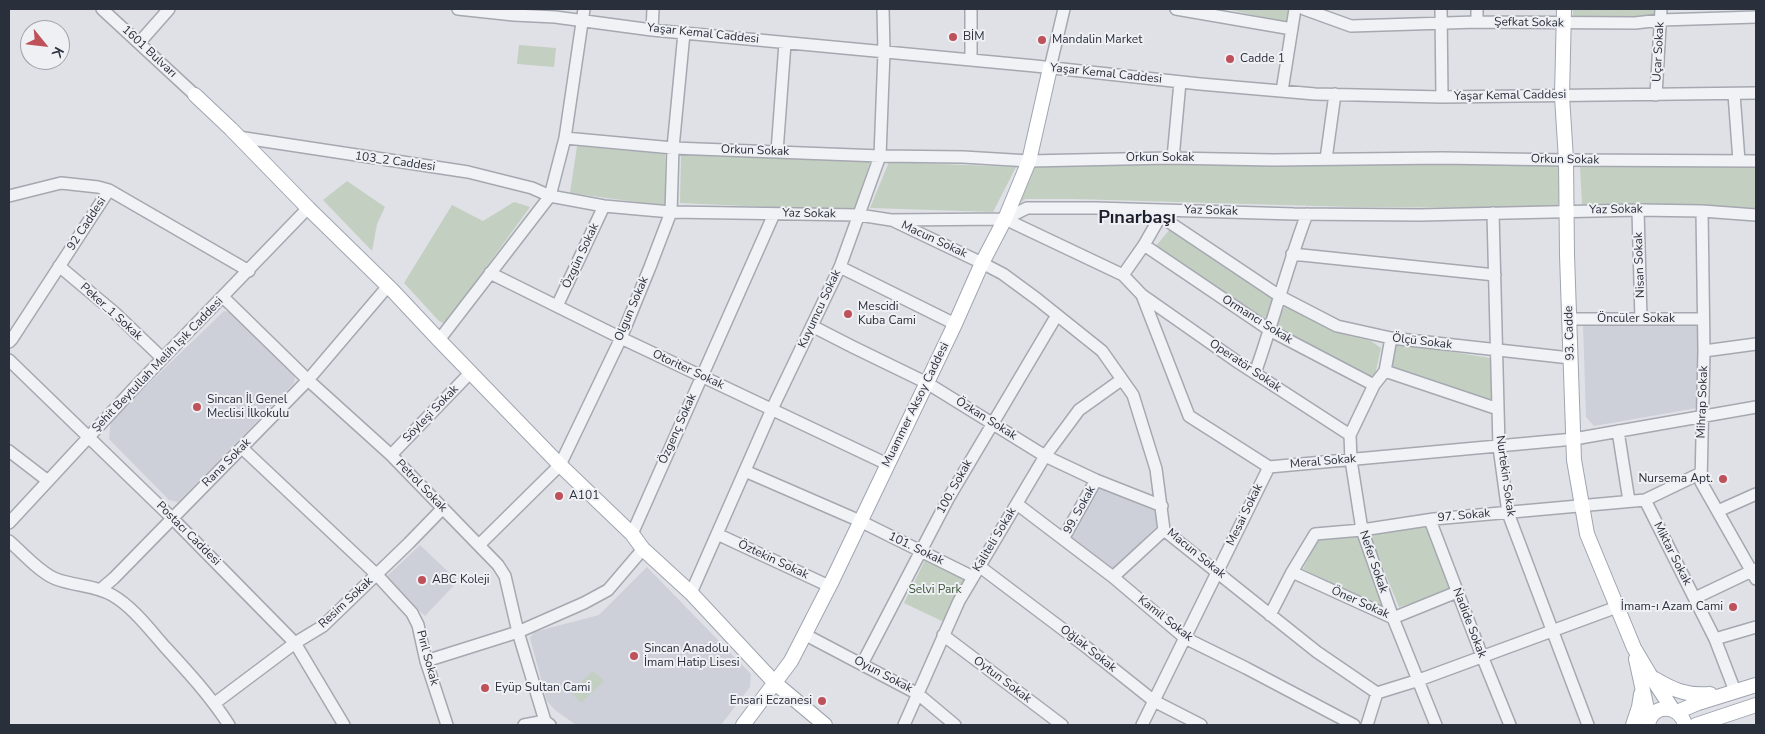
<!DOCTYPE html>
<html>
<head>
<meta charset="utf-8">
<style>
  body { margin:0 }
  #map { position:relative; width:1765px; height:734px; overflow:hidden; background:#dfe1e6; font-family:"Nunito Sans",sans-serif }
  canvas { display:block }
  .frame { position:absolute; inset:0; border:10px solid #2a2f3c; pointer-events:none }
  .north { position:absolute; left:20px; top:20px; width:50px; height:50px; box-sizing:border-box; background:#eef0f4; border:1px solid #a0a3aa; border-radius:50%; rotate:119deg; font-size:14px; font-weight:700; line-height:20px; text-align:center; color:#2a2f3c }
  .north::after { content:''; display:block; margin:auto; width:18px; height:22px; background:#be5159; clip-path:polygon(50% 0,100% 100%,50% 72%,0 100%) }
</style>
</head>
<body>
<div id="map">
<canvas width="1765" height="734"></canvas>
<div class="frame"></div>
<div class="north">K</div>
</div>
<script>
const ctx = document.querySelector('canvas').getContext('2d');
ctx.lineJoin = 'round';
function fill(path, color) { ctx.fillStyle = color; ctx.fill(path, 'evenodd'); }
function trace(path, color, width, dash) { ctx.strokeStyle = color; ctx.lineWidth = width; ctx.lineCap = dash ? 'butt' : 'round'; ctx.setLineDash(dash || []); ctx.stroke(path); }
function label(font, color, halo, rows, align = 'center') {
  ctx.font = font + ' "Nunito Sans",sans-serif'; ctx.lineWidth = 4; ctx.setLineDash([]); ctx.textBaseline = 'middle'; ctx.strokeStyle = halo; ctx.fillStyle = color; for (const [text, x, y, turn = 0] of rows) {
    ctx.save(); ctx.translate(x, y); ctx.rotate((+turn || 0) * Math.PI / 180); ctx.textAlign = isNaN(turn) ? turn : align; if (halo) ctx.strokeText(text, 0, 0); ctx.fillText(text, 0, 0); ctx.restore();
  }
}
const built = new Path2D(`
  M224 311 232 312 295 377 294 383 178 502 169 500 109 439 111 420Z
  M1583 325H1698L1697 408 1594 426 1586 417Z
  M1100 485 1155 508 1158 525 1113 569 1070 537Z
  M420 545 458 581 425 616 385 578Z
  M647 567 751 674 750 687 721 725H576L555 710 547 701 530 638 534 632 599 615Z`);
const green = new Path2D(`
  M1227 9H1289L1286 21 1283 22Z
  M1573 9H1656V17L1573 18Z
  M519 45 556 48 554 67 517 64Z
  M577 146 665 154 666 206 570 193Z
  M681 155 870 162 854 211 680 203Z
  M889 162 1016 167 993 212 870 208Z
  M1557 164C1564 173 1561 192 1559 204L1553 208 1353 207 1074 199H1025L1018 205 1035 165H1406Z
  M1580 166 1756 167V208L1582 205Z
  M347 181 385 207 377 224 372 251 323 200Z
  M514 202 530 207 445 324 439 321 404 283 452 205 483 221Z
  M1170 229 1275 298 1268 321 1156 246Z
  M1287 306 1342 334 1371 341 1381 348 1375 375 1367 377 1276 328 1282 309Z
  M1401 344 1490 358 1494 395 1492 400 1392 366 1396 346Z
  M1427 526 1452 588 1450 592 1399 607 1370 536 1373 532Z
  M1358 536 1383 608 1303 569 1318 539Z
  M926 558 966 577 944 622 904 603Z
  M593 671 604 681 581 703 571 692Z`);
const minor = new Path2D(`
  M102 9 195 95
  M458 9 514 15 555 17 652 30 1035 66 1200 84 1315 94 1442 97 1756 93
  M1176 9 1292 29
  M1304 9 1351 26 1477 22 1635 23 1661 20 1756 17
  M1441 9 1442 97
  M1477 9V22
  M652 30 653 9
  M139 43 169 9
  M971 60V9
  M1050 68 1064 9
  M1282 91 1295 9
  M1734 94 1739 161
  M1656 95 1661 9
  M238 137 468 172 532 188 550 196 604 206 671 212 859 215 891 220 1005 219 1027 208H1095L1294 214 1420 215 1638 210 1702 211 1756 215
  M565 138 673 148 880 156 963 157 1029 161 1169 158 1273 160 1442 158 1566 160 1756 161
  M777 152 785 43
  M1173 158 1180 82
  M1326 159 1335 94
  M9 196 61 183 98 187 109 190
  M1151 210 1281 297 1337 326 1391 338 1570 358
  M1638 210 1641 319
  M1702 211 1704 351 1701 482 1756 579
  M1493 213 1499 447 1508 513 1588 725
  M1005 219 1123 275 1142 295 1189 416 1269 467 1574 439 1756 407
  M894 221 982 263 1003 274 1037 299 1102 351 1133 395 1156 469 1164 530 1317 652 1377 693 1419 680 1617 607
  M1144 245 1271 331 1374 385
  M1292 254 1495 275
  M59 266 115 313 162 358
  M840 267 955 324
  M490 273 621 338 887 464
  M1123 275 1144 245 1160 217
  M1142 295 1239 363 1350 435
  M223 297 308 380 391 455 498 565 505 576 518 632 545 721 550 725
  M557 306 604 206
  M1569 319H1703
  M812 326 853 347 927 383 1045 456 1096 480 1162 506
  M1391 338 1385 371 1374 385 1350 435 1351 460 1362 530 1393 618 1436 725
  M439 340 550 196 565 138 584 9
  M9 342 12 339 109 190 249 271
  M1704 351 1756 344
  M9 360 172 518 295 643 344 725
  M1385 371 1498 409
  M1255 373C1274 320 1287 266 1307 214
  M1618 431 1629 501
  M242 448 376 574 412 613 418 625 426 661 447 725
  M9 451 48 481
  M391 455 471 372
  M745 471 860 521 973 577
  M1645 500 1715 639 1735 691
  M1017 504 1113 577 1185 638 1246 668 1354 725
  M1718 511 1756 494
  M1430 520 1482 656 1510 725
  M9 523 136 386 308 208
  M632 534 774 214
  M717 534 829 586
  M1063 539 1096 480
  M9 541C22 552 40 573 56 579 74 586 95 585 112 595 133 607 150 630 166 648 189 673 211 697 229 725
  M480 544 560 465 621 338 650 267 671 212 673 148 684 33
  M979 566 1085 646 1154 701 1201 725
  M1292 572 1393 618 1457 592
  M1113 577 1164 530
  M100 590 114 578 308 380 388 286
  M691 593 772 409 840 267 880 156 884 52 883 9
  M1695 598 1756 569
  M1270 615 1292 572 1315 534 1362 530 1434 519 1645 500 1701 473
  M804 634 918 694 955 725
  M943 635 1062 725
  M1715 639 1756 627
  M426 661 518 632 584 603 608 590 643 549
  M862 664 948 499 1057 315
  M215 703 295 643 323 626 409 543 443 508
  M524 725 545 721
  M904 725 959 601 1045 456 1079 410 1121 380
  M1142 725 1269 467
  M1367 725 1377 693`);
const major = new Path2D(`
  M1564 9 1562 96 1566 160 1567 255 1574 460 1587 534 1634 648 1650 675 1673 710
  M195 95 231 129 308 208 393 291 439 340 560 465 632 534 643 549 691 593 775 683 825 725
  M1636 659 1649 718
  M1655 679C1673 690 1688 696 1710 694
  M1677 712 1698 703 1756 685
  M1648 724C1653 703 1680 704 1685 725
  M743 725 791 661 832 581 955 324 982 263 1005 219 1029 161 1050 68
  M1633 725 1639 707 1641 694
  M1696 725 1756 705`);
const markers = [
  [953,37,5,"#be5159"],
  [1042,40,5,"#be5159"],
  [1230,59,5,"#be5159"],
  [848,314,5,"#be5159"],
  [197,407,5,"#be5159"],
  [1723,479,5,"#be5159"],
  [559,496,5,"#be5159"],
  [422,580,5,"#be5159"],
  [1733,607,5,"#be5159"],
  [634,656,5,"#be5159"],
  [485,688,5,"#be5159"],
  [822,701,5,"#be5159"]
];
const streetNames = [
  ["Şefkat Sokak",1529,23,1],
  ["Yaşar Kemal Caddesi",703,34,6],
  ["1601 Bulvarı",149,52,43],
  ["Uçar Sokak",1659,52,-87],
  ["Yaşar Kemal Caddesi",1106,74,6],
  ["Yaşar Kemal Caddesi",1510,96,-1],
  ["Orkun Sokak",755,151,2],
  ["Orkun Sokak",1160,158],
  ["Orkun Sokak",1565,160,1],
  ["103_2 Caddesi",395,162,8],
  ["Yaz Sokak",1616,210,-1],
  ["Yaz Sokak",1211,211,2],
  ["Yaz Sokak",809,214,1],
  ["92 Caddesi",87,224,-57],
  ["Macun Sokak",934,240,25],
  ["Özgün Sokak",581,256,-65],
  ["Nisan Sokak",1640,265,-92],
  ["Olgun Sokak",632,309,-67],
  ["Kuyumcu Sokak",820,309,-65],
  ["Peker_1 Sokak",111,312,42],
  ["Öncüler Sokak",1636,319],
  ["Ormancı Sokak",1257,320,32],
  ["93. Cadde",1570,333,-92],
  ["Ölçü Sokak",1422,342,7],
  ["Şehit Beytullah Melih Işık Caddesi",158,365,-46],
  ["Operatör Sokak",1245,366,34],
  ["Otoriter Sokak",688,370,25],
  ["Mihrap Sokak",1703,402,-88],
  ["Muammer Aksoy Caddesi",916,405,-64],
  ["Söyleşi Sokak",431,414,-46],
  ["Özkan Sokak",986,419,32],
  ["Özgenç Sokak",678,429,-66],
  ["Meral Sokak",1323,462,-5],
  ["Rana Sokak",227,463,-45],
  ["Nurtekin Sokak",1505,476,82],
  ["Petrol Sokak",421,486,46],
  ["100. Sokak",955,487,-61],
  ["99. Sokak",1080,510,-61],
  ["Mesai Sokak",1245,515,-64],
  ["97. Sokak",1464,516,-5],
  ["Postacı Caddesi",188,534,45],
  ["Kaliteli Sokak",995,540,-59],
  ["101. Sokak",916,549,26],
  ["Macun Sokak",1196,554,39],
  ["Miktar Sokak",1672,554,63],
  ["Öztekin Sokak",773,560,25],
  ["Nefer Sokak",1373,562,71],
  ["Resim Sokak",346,603,-43],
  ["Öner Sokak",1360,603,24],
  ["Kamil Sokak",1165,619,38],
  ["Nadide Sokak",1469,623,69],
  ["Oğlak Sokak",1088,649,38],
  ["Pırıl Sokak",427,658,75],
  ["Oyun Sokak",883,675,28],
  ["Oytun Sokak",1002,680,37]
];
const poiNames = [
  ["BİM",963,37],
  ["Mandalin Market",1052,40],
  ["Cadde 1",1240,59],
  ["Mescidi",858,307],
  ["Kuba Cami",858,321],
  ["Sincan İl Genel",207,400],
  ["Meclisi İlkokulu",207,414],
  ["Nursema Apt.",1713,479,"right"],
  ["A101",569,496],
  ["ABC Koleji",432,580],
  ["İmam-ı Azam Cami",1723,607,"right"],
  ["Sincan Anadolu",644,649],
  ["İmam Hatip Lisesi",644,663],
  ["Eyüp Sultan Cami",495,688],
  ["Ensari Eczanesi",812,701,"right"]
];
const parkNames = [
  ["Selvi Park",935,590]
];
const districtNames = [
  ["Pınarbaşı",1137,219]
];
fill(built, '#cdd0d8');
fill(green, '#c3cfc1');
trace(minor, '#a5a8b0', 14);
trace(major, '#9fa5b1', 16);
trace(minor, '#f1f2f5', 11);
trace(major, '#fff', 14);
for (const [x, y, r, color] of markers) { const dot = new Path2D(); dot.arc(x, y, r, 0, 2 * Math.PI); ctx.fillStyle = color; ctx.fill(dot); trace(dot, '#eef0f4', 2); }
label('12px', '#2a2f3c', '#eef0f4', streetNames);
label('12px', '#2a2f3c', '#eef0f4', poiNames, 'left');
label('12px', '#3c5638', '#eef0f4', parkNames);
label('bold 18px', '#1c202c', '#eef0f4', districtNames);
</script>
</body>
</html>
